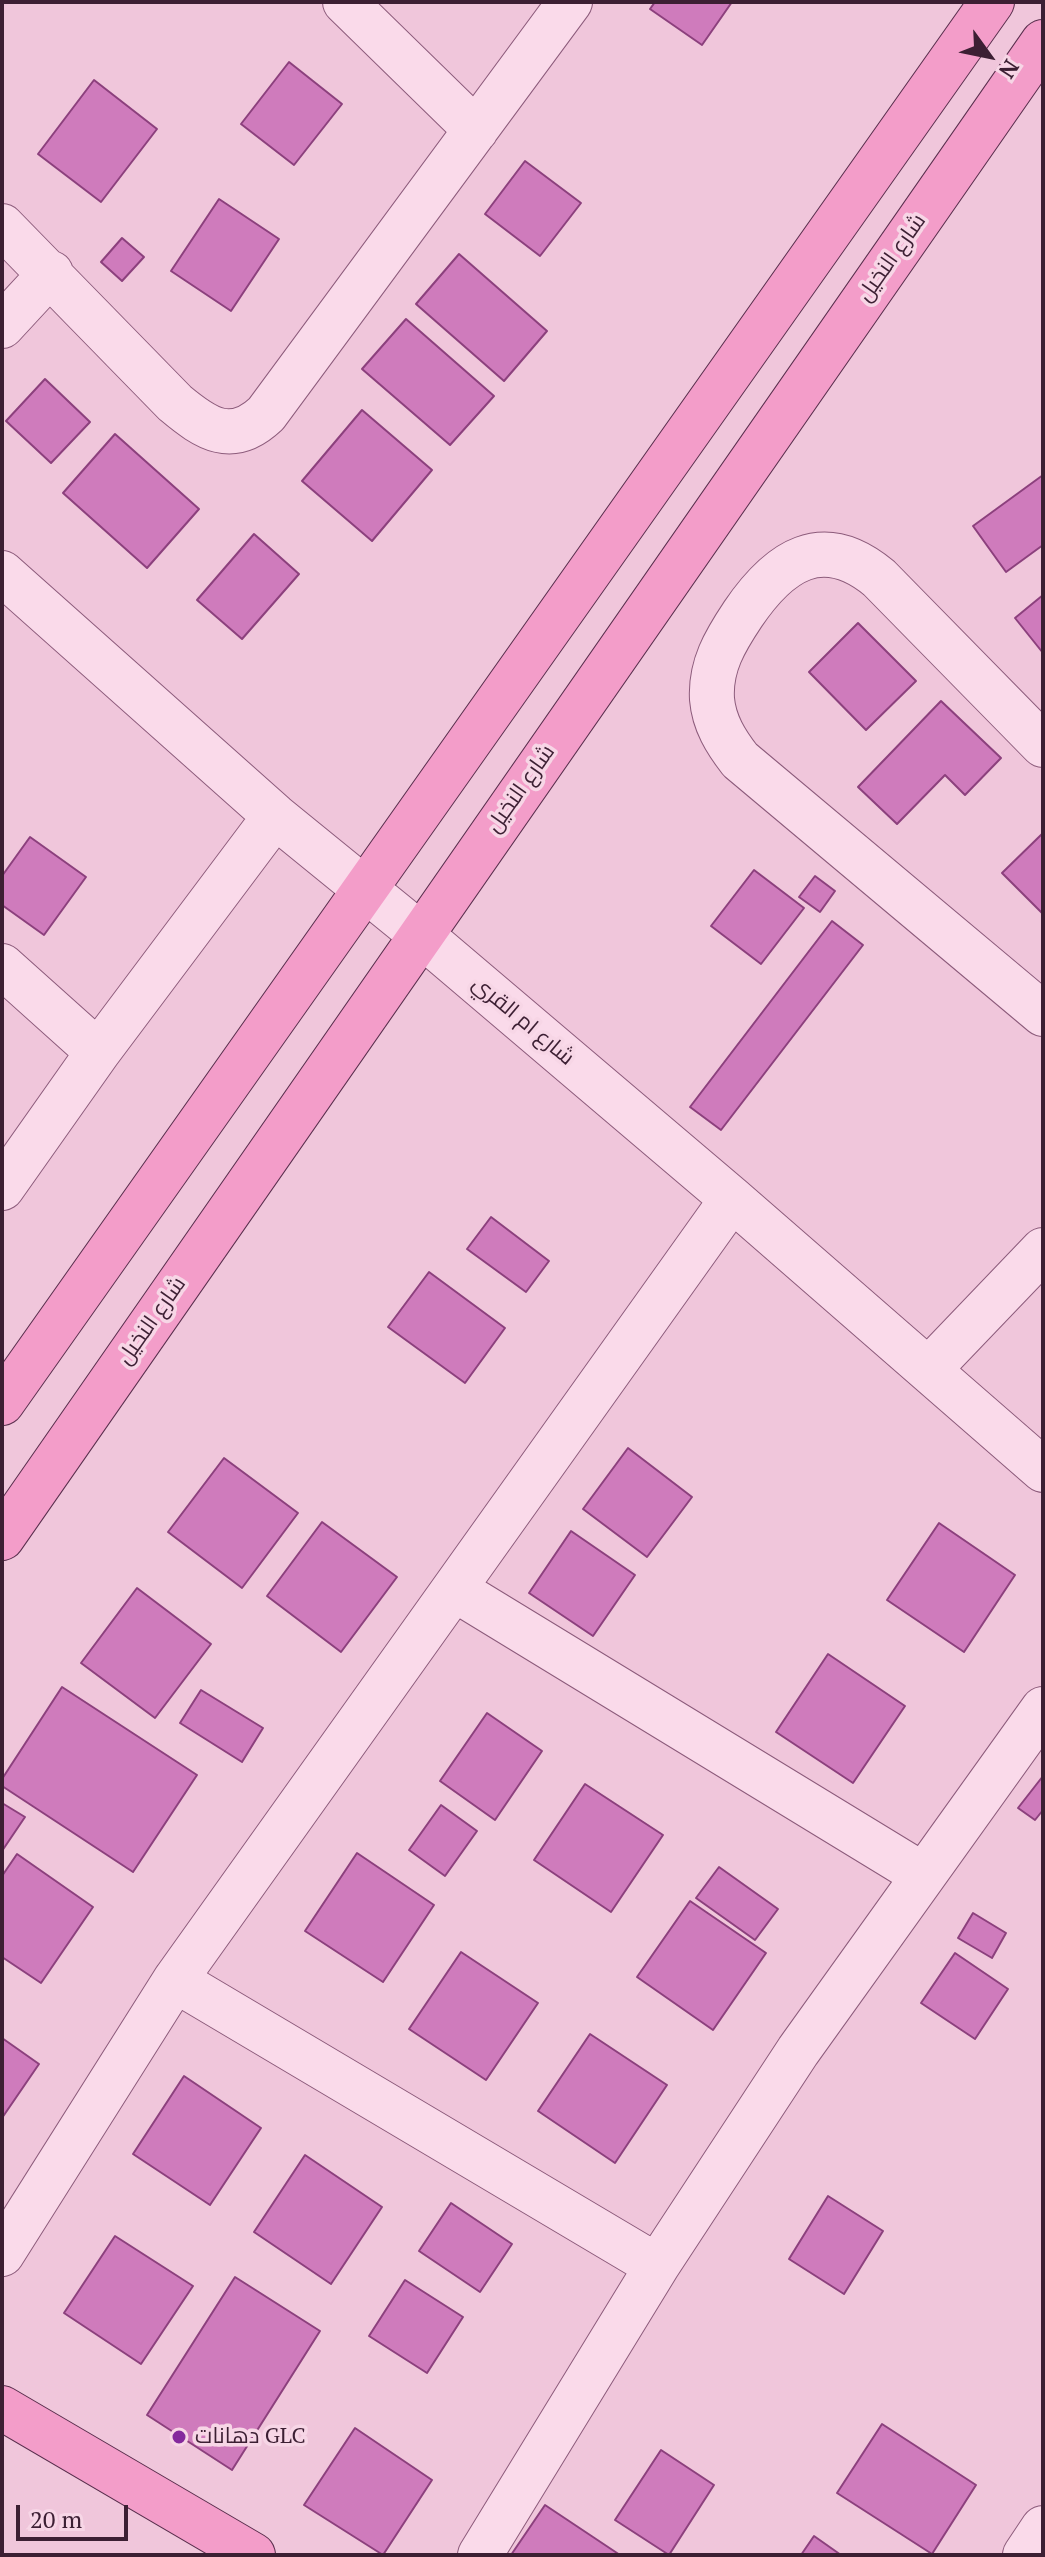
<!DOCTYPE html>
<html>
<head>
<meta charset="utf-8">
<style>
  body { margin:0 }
  #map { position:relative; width:1045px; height:2557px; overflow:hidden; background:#f0c6db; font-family:"PT Serif",serif }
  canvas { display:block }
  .frame { position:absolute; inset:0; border:4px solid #3c1f33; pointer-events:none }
  .north { position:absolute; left:949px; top:16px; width:80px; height:80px; -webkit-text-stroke:6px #f7d6e6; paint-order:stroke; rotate:123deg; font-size:22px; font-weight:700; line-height:32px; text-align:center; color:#3c1f33 }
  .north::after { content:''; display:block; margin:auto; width:28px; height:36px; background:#3c1f33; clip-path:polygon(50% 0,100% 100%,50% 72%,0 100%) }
  .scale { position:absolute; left:16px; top:2505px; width:112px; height:36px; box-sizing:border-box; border:4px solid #3c1f33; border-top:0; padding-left:10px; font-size:24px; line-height:28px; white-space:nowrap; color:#3c1f33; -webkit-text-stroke:6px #f7d6e6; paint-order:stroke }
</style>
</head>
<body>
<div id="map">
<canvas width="1045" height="2557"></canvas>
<div class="frame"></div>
<div class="north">N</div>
<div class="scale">20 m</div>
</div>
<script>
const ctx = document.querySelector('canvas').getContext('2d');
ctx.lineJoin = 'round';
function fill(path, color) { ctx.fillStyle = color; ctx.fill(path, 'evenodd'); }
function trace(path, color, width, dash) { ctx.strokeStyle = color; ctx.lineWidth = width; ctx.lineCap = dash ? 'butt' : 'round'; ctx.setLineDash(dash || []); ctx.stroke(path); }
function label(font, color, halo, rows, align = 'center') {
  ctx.font = font + ' "PT Serif",Cairo,serif'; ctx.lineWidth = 7; ctx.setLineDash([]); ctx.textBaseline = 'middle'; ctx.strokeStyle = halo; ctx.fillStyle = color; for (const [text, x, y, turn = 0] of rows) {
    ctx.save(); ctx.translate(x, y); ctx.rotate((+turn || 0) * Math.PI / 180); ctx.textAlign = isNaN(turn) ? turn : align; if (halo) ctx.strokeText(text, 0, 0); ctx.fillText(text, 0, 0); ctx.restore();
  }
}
const building = new Path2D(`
  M655 2H732L702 45 650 9Z
  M289 62 342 104 294 165 241 124Z
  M94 80 157 129 101 202 38 154Z
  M525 161 581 203 540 256 485 214Z
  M219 199 279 239 231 311 171 271Z
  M122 238 144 257 122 281 101 262Z
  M459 254 547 331 504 381 416 304Z
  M406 319 494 396 450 445 362 369Z
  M45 379 90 422 51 463 6 421Z
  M362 410 432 470 372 541 302 481Z
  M115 434 199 509 147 568 63 493Z
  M1043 475V545L1006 572 973 526Z
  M254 534 299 574 242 639 197 600Z
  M1043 595V653L1015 618Z
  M858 623 916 681 866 730 809 672Z
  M941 701 1001 758 965 795 945 775 897 824 858 787Z
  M1043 833V914L1002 873Z
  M30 837 86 877 44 935 2 905V876Z
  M754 870 804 908 761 964 711 926Z
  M815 876 835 891 820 912 799 897Z
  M832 921 863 945 721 1130 690 1107Z
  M491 1217 549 1261 526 1292 467 1249Z
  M429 1272 505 1328 465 1383 388 1327Z
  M628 1448 692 1497 647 1557 583 1509Z
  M224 1458 298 1513 242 1588 168 1532Z
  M322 1522 397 1577 341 1652 267 1596Z
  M939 1523 1015 1575 964 1652 887 1600Z
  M571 1531 635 1575 593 1636 529 1593Z
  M137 1588 211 1644 155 1718 81 1663Z
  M828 1654 905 1706 853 1783 776 1732Z
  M62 1687 197 1775 133 1872 2 1786V1779Z
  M201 1690 263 1728 242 1762 180 1723Z
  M487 1713 542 1751 495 1820 440 1781Z
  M1043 1776V1810L1035 1820 1018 1808Z
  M585 1784 663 1835 611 1912 534 1860Z
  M2 1803 25 1817 2 1851Z
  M441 1805 477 1831 445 1876 409 1850Z
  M357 1853 434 1905 383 1982 305 1931Z
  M17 1854 93 1907 41 1983 2 1957V1876Z
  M719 1867 778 1909 755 1940 696 1898Z
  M690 1901 766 1953 713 2030 637 1977Z
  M973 1913 1006 1933 992 1958 958 1938Z
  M461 1952 538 2003 486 2080 409 2029Z
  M955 1953 1008 1989 975 2039 921 2003Z
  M590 2034 667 2085 615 2163 538 2111Z
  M2 2038 39 2064 2 2118Z
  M184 2076 261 2128 210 2205 133 2154Z
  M305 2155 382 2207 331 2284 254 2232Z
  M828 2196 883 2231 844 2294 789 2259Z
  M451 2203 512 2244 480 2292 419 2251Z
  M115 2236 193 2286 141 2364 64 2313Z
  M235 2277 320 2331 232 2470 147 2415Z
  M405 2280 463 2317 427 2373 369 2336Z
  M882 2424 976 2485 932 2554 837 2493Z
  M355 2428 432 2480 383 2555 304 2505Z
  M661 2450 714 2485 669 2555 615 2520Z
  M545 2505 620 2555H511Z
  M814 2536 841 2555H801Z`);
const minor = new Path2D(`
  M345 2 476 130
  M2 226 175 403C206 429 232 446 266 414L570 2
  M2 326 51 273
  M2 573 275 816 420 934 732 1199 1043 1470
  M1043 745 879 578C822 531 779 561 743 614 725 641 710 666 712 699 714 723 726 742 740 760L1043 1014
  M2 966 98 1052
  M2 1188 98 1052 275 816
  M930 1368 1043 1250
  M454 1589 923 1875
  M175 1980 657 2266
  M2 2254 175 1980 732 1199
  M480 2555 657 2266 798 2051 1043 1709
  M1025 2555 1043 2528`);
const major = new Path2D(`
  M2 1403 992 2
  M2 1538 1043 42
  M2 2408 253 2555`);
const markers = [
  [179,2437,8,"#85299d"]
];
const streetNames = [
  ["شارع النخيل",892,258,-55],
  ["شارع النخيل",521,789,-55],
  ["شارع ام القري",523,1021,40],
  ["شارع النخيل",152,1321,-55]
];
const poiNames = [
  ["دهانات GLC",195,2437]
];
fill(building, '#cf7bbc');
trace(building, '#8c407d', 2);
trace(minor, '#8c5b7b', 46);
trace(major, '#5a2f4e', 46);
trace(minor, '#fadaea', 44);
trace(major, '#f39dc9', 44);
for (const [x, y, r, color] of markers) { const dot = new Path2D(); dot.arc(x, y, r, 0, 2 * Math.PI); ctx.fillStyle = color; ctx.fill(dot); trace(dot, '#f7d6e6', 3); }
label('22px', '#3c1f33', '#f7d6e6', streetNames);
label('22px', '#3c1f33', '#f7d6e6', poiNames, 'left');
</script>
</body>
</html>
